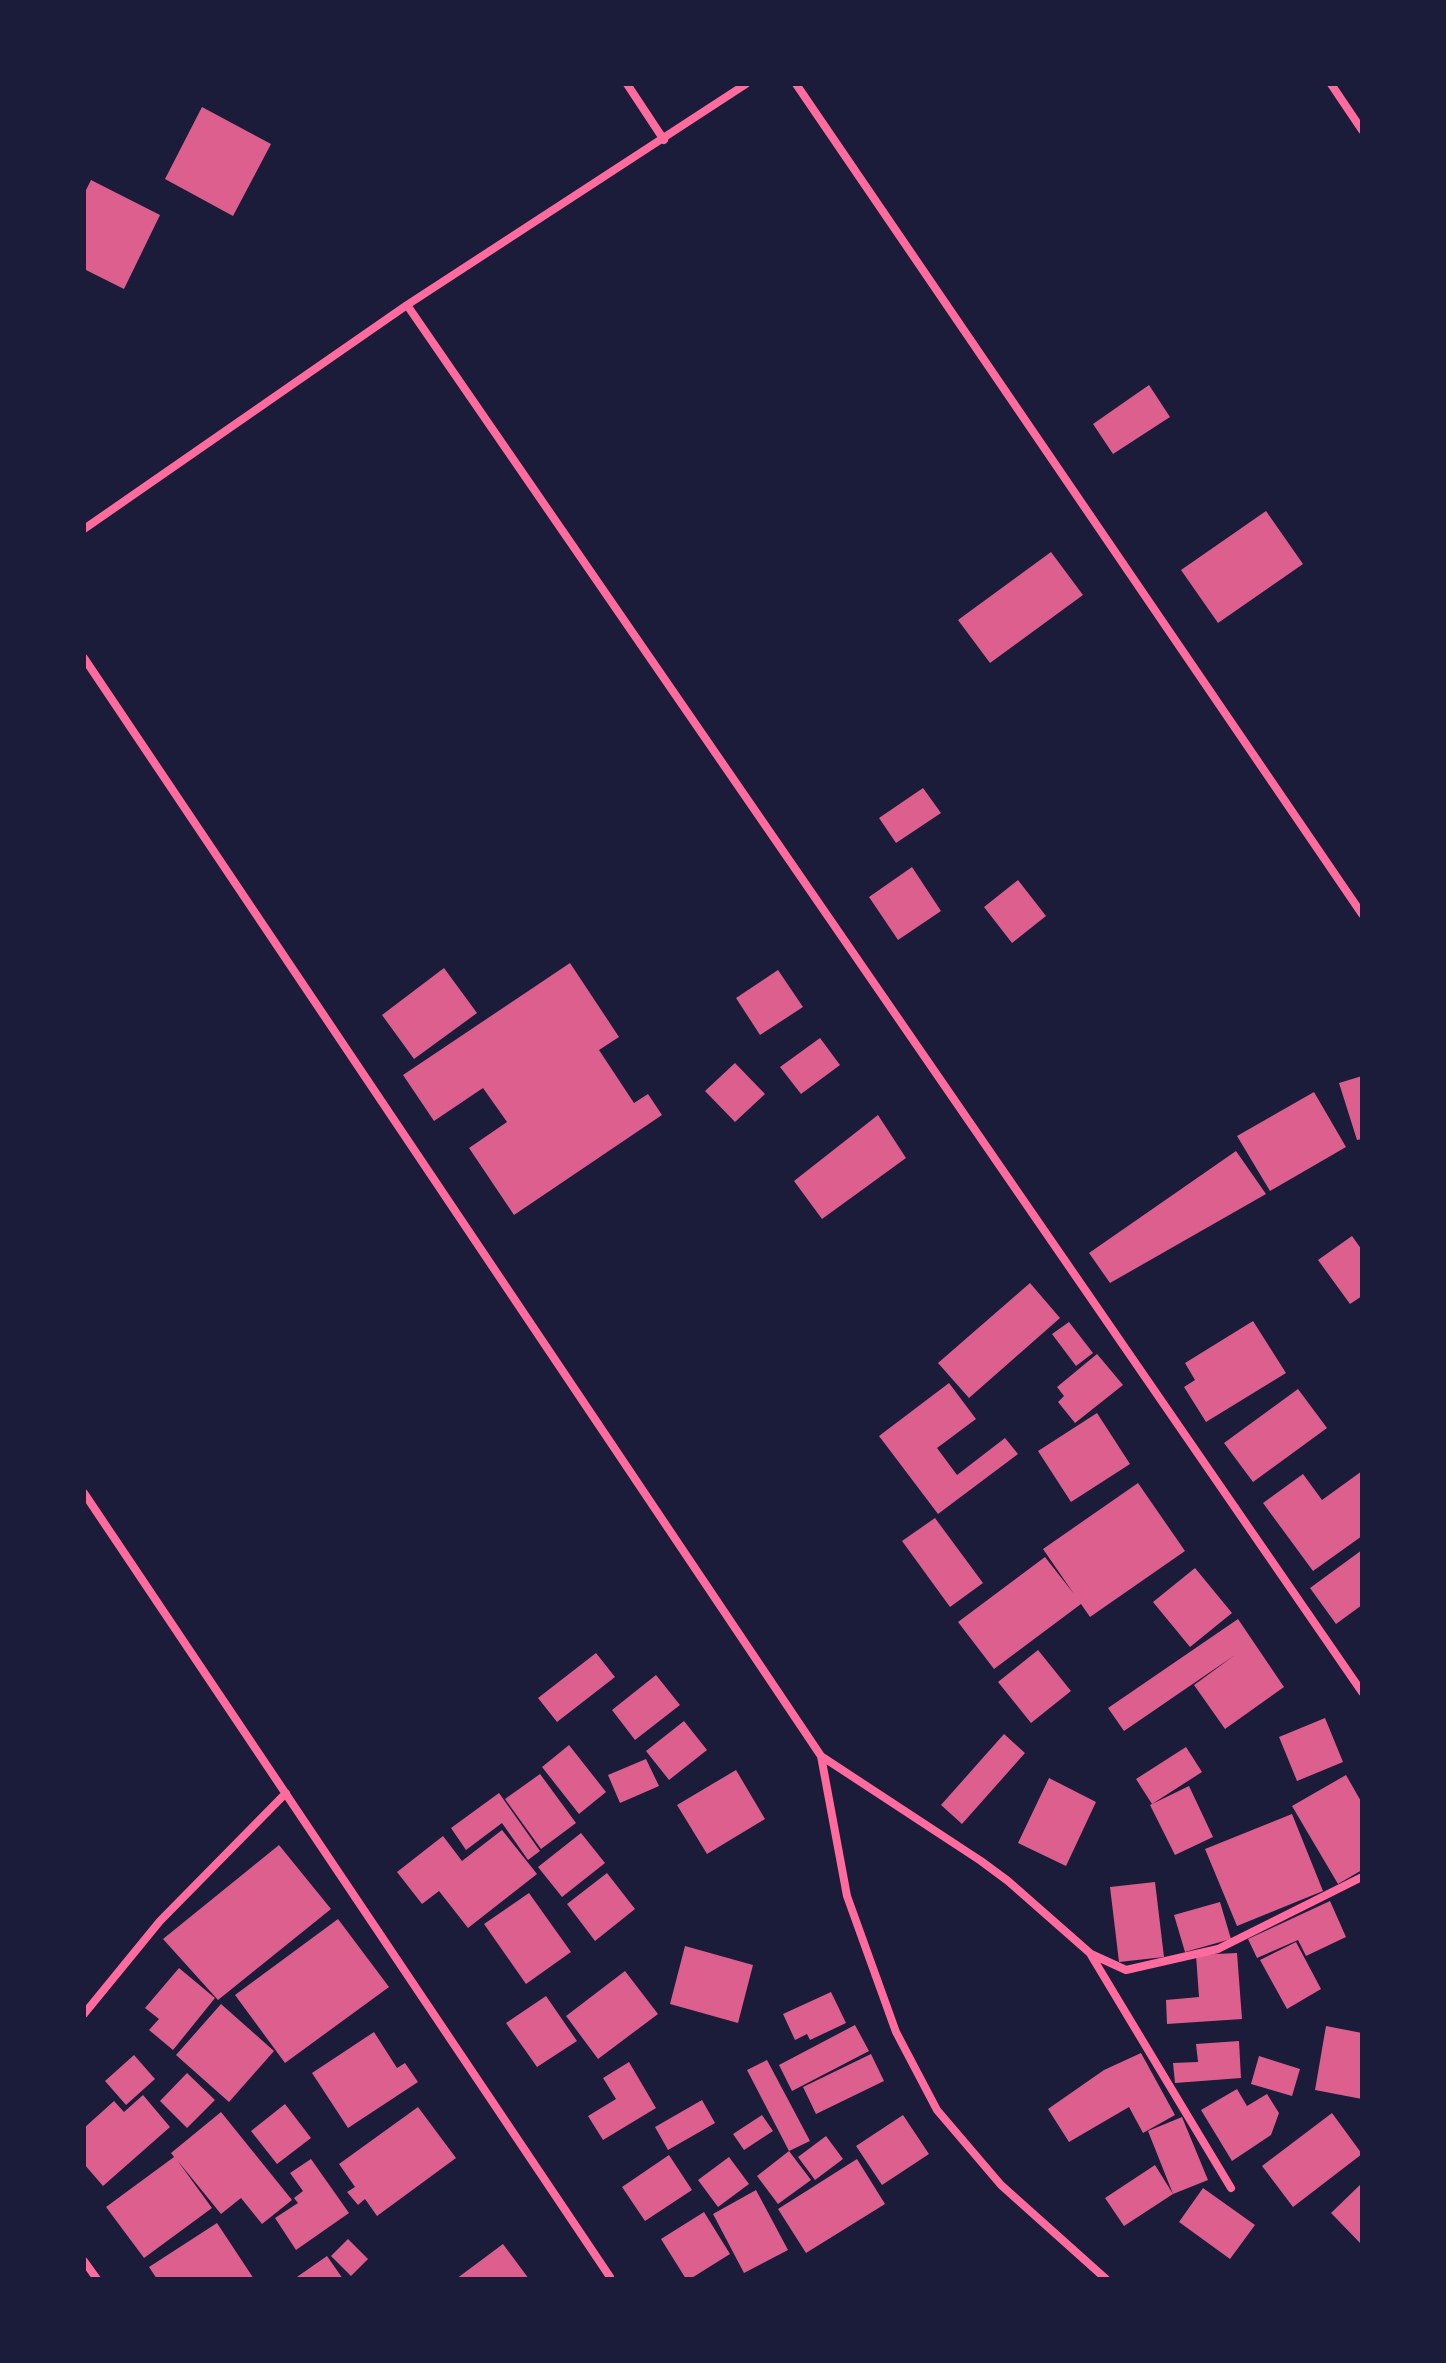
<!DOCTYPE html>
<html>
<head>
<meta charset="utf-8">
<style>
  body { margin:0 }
  #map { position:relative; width:1446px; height:2363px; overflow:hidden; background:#1b1b3a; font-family:Barlow,sans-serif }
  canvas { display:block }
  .frame { position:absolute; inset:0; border:86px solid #1b1b3a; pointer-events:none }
</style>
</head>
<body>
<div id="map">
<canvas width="1446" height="2363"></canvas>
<div class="frame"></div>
</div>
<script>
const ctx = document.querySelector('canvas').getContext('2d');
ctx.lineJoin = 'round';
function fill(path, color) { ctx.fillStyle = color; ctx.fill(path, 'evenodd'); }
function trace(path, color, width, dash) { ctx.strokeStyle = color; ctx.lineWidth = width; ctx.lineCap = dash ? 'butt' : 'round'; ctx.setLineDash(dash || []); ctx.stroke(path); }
const building = new Path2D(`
  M202 107 271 144 233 216 165 179Z
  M91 180 160 215 124 289 84 269V194Z
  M1149 385 1170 417 1113 454 1093 424Z
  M1266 511 1303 564 1218 623 1181 570Z
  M1051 552 1083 595 990 663 958 620Z
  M923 788 941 813 896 843 879 818Z
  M912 867 941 911 898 940 869 897Z
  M1018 880 1046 916 1012 943 984 907Z
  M570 963 619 1037 599 1050 634 1103 648 1094 662 1115 514 1215 469 1148 507 1122 483 1088 434 1121 403 1075Z
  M444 968 477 1013 414 1059 382 1015Z
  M778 970 803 1007 760 1035 736 998Z
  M820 1038 840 1065 801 1094 780 1067Z
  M735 1063 765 1094 735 1122 705 1091Z
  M1362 1076V1139L1357 1140 1339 1083Z
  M1314 1092 1346 1147 1270 1191 1237 1136Z
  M878 1115 906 1158 822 1219 794 1181Z
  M1236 1151 1266 1194 1110 1283 1089 1253Z
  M1352 1236 1362 1250V1296L1350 1304 1318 1260Z
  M1030 1283 1060 1318 969 1398 938 1363Z
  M1253 1321 1286 1373 1206 1422 1184 1387 1195 1380 1185 1363Z
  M1069 1322 1093 1353 1076 1366 1052 1334Z
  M1097 1354 1123 1385 1075 1423 1058 1402 1064 1396 1057 1387Z
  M949 1383 976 1419 937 1448 957 1475 1005 1438 1018 1454 938 1514 879 1436Z
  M1298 1389 1327 1428 1253 1482 1224 1443Z
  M1097 1413 1130 1464 1071 1502 1038 1451Z
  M1362 1471V1536L1313 1571 1263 1503 1303 1474 1322 1500Z
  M1138 1483 1185 1551 1090 1617 1081 1604 994 1669 958 1622 1045 1557 1074 1594 1043 1549Z
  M935 1518 983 1583 950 1607 902 1541Z
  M1362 1550V1605L1336 1624 1310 1588Z
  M1195 1568 1232 1613 1190 1647 1153 1602Z
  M1238 1619 1284 1687 1225 1729 1194 1685 1235 1655 1124 1731 1108 1708Z
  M1038 1650 1071 1691 1031 1723 998 1682Z
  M596 1653 615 1677 557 1722 538 1698Z
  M656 1675 680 1705 635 1740 612 1710Z
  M1325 1718 1343 1762 1297 1781 1279 1737Z
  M684 1721 707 1750 669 1780 646 1751Z
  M1004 1734 1025 1753 962 1824 941 1805Z
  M569 1745 606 1792 579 1814 542 1767Z
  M1186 1747 1202 1772 1152 1804 1136 1779Z
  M646 1759 659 1786 620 1803 608 1775Z
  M736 1770 765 1819 707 1854 677 1805Z
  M540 1774 576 1823 541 1849 505 1799Z
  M1346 1775 1362 1803V1870L1338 1884 1292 1806Z
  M1049 1778 1096 1802 1066 1866 1018 1843Z
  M1189 1786 1213 1837 1175 1855 1150 1805Z
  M499 1793 540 1851 528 1860 502 1823 466 1850 451 1828Z
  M1292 1814 1323 1891 1237 1926 1205 1849Z
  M502 1830 537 1874 468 1928 439 1891 422 1904 397 1872 443 1836 462 1861Z
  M581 1833 605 1863 562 1897 538 1867Z
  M279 1845 331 1909 218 2000 163 1939Z
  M607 1873 635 1909 595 1941 567 1904Z
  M1155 1882 1164 1957 1119 1962 1110 1887Z
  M529 1893 571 1952 526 1984 484 1924Z
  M1330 1901 1346 1937 1306 1956 1298 1940 1257 1958 1248 1939Z
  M1220 1902 1231 1939 1185 1952 1174 1915Z
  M338 1919 389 1987 285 2063 235 1995Z
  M1296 1942 1321 1989 1287 2009 1260 1960Z
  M685 1946 753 1965 738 2023 670 2004Z
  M1237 1953 1242 2019 1167 2024 1166 2000 1199 1997 1196 1955Z
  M179 1968 215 1998 173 2050 149 2030 159 2019 145 2008Z
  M625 1971 658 2014 598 2059 566 2016Z
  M831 1992 846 2023 810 2040 807 2034 795 2040 783 2014Z
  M546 1996 577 2041 537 2067 506 2023Z
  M221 2004 274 2051 229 2102 176 2055Z
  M855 2025 869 2051 792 2091 779 2065Z
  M1326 2026 1362 2033V2099L1315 2090Z
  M374 2032 397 2068 405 2063 418 2082 348 2128 312 2073Z
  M1239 2041 1241 2078 1175 2083 1173 2063 1198 2062 1196 2044Z
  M1141 2053 1175 2115 1143 2133 1129 2107 1069 2142 1048 2109 1104 2070Z
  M871 2054 884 2081 816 2114 803 2087Z
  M134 2055 155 2079 126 2105 105 2081Z
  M1259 2056 1300 2069 1292 2096 1251 2084Z
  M767 2060 810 2141 789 2151 747 2070Z
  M629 2062 656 2108 603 2140 588 2116 616 2099 603 2078Z
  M187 2073 215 2100 187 2128 160 2101Z
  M1237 2089 1247 2106 1267 2094 1279 2113 1271 2135 1232 2161 1201 2110Z
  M143 2095 170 2127 103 2186 84 2164V2128L114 2101 124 2112Z
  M702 2100 715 2123 668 2150 655 2127Z
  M285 2104 311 2138 277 2164 251 2131Z
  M418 2107 456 2158 377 2216 365 2199 358 2205 347 2192 355 2187 339 2164Z
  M221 2112 292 2200 262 2224 241 2198 221 2214 177 2160 212 2208 144 2258 106 2207 174 2157 171 2153Z
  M1332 2113 1362 2154 1293 2207 1262 2166Z
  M762 2115 773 2131 744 2150 733 2134Z
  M903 2115 929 2154 882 2185 856 2146Z
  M1182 2117 1208 2180 1173 2194 1124 2226 1105 2198 1155 2165 1173 2194 1148 2131Z
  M826 2136 843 2159 815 2180 798 2157Z
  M789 2151 811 2180 778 2204 757 2176Z
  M669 2155 692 2190 645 2221 622 2187Z
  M729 2157 749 2184 718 2207 698 2180Z
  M311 2159 349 2213 296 2250 275 2218 298 2203 294 2198 303 2191 290 2173Z
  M857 2159 885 2204 806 2253 778 2209Z
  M1362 2183V2245L1331 2213Z
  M1203 2188 1255 2225 1230 2259 1179 2222Z
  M756 2190 788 2250 744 2273 713 2214Z
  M704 2212 730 2254 690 2279H686L661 2239Z
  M217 2223 254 2279H157L149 2267Z
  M348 2239 368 2259 351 2276 331 2256Z
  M503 2244 529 2279H456Z
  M327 2256 343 2279H294Z`);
const minor = new Path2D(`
  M627 84 664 140
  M796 84 1362 914
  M1331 84 1362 130
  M407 305 1362 1692
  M84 529 407 305 746 84
  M84 658 821 1756 847 1896 896 2032 937 2110 1001 2185 1106 2279
  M84 1493 610 2277
  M821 1756 981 1861 1008 1881 1091 1954 1126 1970 1218 1949 1362 1877
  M1091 1955 1231 2188
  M84 2014 160 1921 286 1793
  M84 2261 97 2279`);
fill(building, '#dd5f8e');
trace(minor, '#ff6b9d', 8);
</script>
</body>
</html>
